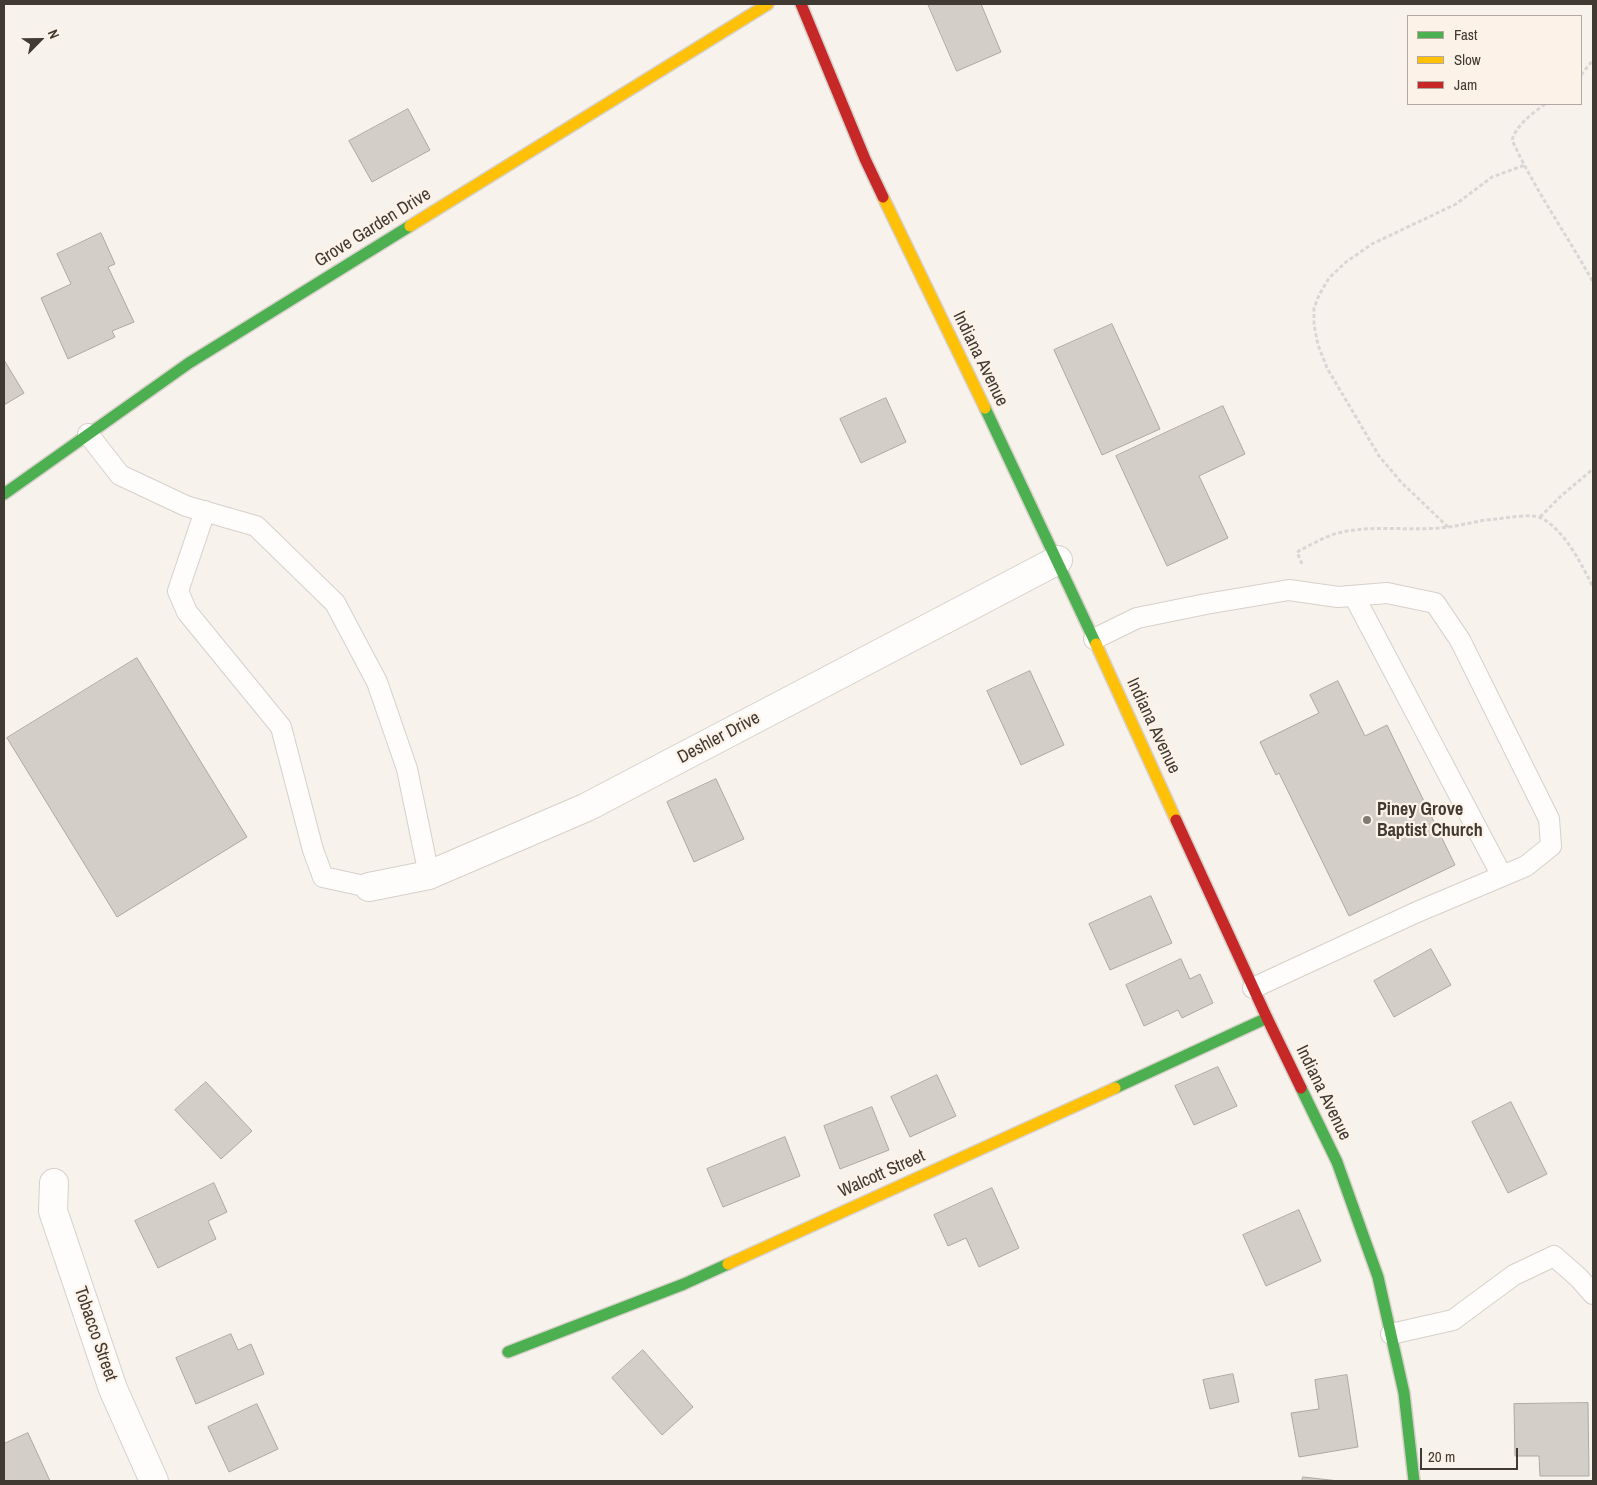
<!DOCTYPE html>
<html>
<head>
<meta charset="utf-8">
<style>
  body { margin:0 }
  #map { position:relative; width:1597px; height:1485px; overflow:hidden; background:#f8f2ec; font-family:"Archivo Narrow",sans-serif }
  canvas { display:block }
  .frame { position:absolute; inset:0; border:5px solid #413a33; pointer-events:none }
  .legend { position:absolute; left:1407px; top:15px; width:175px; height:90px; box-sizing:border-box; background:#fdf2e7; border:1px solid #b2a89f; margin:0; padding:6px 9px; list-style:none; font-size:15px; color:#413a33 }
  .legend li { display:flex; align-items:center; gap:10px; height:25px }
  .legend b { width:25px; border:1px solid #b2a89f }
  .north { position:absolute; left:15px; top:15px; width:50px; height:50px; -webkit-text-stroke:4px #fdf2e7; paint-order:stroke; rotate:67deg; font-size:14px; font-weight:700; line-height:20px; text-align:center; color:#413a33 }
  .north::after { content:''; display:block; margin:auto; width:18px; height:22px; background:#413a33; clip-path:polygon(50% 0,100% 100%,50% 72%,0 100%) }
  .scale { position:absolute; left:1420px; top:1448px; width:98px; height:22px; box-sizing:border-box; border:2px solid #413a33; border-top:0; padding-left:6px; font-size:15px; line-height:18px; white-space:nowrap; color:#413a33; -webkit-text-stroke:4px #fdf2e7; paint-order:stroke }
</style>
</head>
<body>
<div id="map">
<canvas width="1597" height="1485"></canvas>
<div class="frame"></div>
<ul class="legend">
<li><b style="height:6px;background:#4caf50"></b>Fast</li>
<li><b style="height:6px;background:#ffc107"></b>Slow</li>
<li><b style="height:6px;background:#c62828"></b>Jam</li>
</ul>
<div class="north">N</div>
<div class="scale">20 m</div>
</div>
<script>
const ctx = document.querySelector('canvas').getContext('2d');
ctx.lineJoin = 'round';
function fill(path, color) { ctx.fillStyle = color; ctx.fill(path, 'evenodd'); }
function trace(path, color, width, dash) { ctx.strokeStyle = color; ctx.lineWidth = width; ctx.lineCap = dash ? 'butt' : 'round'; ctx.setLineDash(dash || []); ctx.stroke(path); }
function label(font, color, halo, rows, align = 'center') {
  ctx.font = font + ' "Archivo Narrow",sans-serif'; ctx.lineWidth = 4.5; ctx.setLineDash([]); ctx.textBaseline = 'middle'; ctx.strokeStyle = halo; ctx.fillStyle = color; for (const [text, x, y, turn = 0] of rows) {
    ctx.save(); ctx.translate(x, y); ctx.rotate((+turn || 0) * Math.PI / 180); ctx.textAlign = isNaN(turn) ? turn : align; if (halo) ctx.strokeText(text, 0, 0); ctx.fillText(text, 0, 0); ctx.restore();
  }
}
const building = new Path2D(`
  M928 4H981L1001 52 957 71Z
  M408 109 430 150 372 182 349 141Z
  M101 233 115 264 108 267 134 322 112 331 115 337 68 359 41 298 71 284 57 254Z
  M1112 324 1160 429 1102 455 1054 350Z
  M4 360 24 393 4 405Z
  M886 398 906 442 861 463 840 419Z
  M1223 406 1245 454 1199 476 1228 538 1167 566 1116 456Z
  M137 658 247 837 117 917 7 738Z
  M1030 671 1064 745 1021 765 987 691Z
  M1338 681 1365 736 1387 725 1455 865 1349 916 1279 773 1276 775 1260 742 1319 713 1310 695Z
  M716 779 744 839 694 862 667 802Z
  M1151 896 1172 943 1110 970 1089 924Z
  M1431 949 1451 985 1394 1017 1374 981Z
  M1181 959 1190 979 1200 974 1213 1003 1182 1018 1178 1010 1144 1026 1126 985Z
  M1218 1067 1237 1106 1194 1125 1175 1086Z
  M937 1075 956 1116 910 1137 891 1097Z
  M206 1082 252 1131 221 1159 175 1110Z
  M1511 1102 1547 1174 1508 1193 1472 1122Z
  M872 1107 889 1150 840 1169 824 1126Z
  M785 1137 800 1176 723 1207 707 1169Z
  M214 1183 227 1212 208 1221 216 1239 158 1268 135 1221Z
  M992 1188 1019 1248 979 1267 966 1238 948 1246 934 1215Z
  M1299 1210 1321 1261 1266 1286 1243 1235Z
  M231 1334 238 1350 251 1344 264 1374 196 1404 176 1358Z
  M643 1350 693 1407 662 1435 612 1378Z
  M1233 1374 1239 1402 1210 1409 1203 1380Z
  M1347 1375 1358 1447 1299 1457 1291 1413 1319 1409 1315 1380Z
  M1588 1403 1589 1476H1540L1539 1456H1515L1514 1404Z
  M257 1404 278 1449 229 1472 208 1427Z
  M28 1433 50 1481H4V1444Z
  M1303 1477 1339 1481H1302Z`);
const path = new Path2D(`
  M1581 75 1593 60
  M1545 104C1532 114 1517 124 1512 140 1535 190 1567 235 1593 282
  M1540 517 1561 496 1593 469
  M1448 527 1401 482 1379 456 1327 368 1318 345 1314 325V308L1319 295 1329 278 1346 262 1372 244 1456 204 1492 177 1525 165
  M1302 564 1297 552C1310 545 1324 537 1338 533 1374 524 1411 532 1448 527 1464 525 1480 520 1496 519 1507 518 1532 513 1541 518 1564 529 1582 565 1593 587`);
const lane = new Path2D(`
  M88 434 120 475 186 506 256 526 335 603 377 682 407 769 429 875
  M205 511 178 591 187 612 281 727 313 850 323 877 369 887
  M1354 596 1502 876
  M1094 639 1137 618 1206 604 1289 590 1338 597 1387 593 1435 603 1460 640 1549 819 1551 846 1526 866 1417 912 1253 988
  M1391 1334 1453 1320 1514 1275 1554 1256 1579 1278 1593 1294`);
const street = new Path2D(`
  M369 887 429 875 587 807 1058 560
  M54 1183 53 1211 113 1389 154 1481`);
const fast = new Path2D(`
  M985 408 1096 644
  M4 494 189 363 410 226
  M1115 1088 1267 1018
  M1301 1088 1337 1162 1378 1277 1404 1393 1414 1481
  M508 1352 684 1284 728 1264`);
const slow = new Path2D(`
  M883 197 985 408
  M410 226 768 4
  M1096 644 1176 820
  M728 1264 1115 1088`);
const jam = new Path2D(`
  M801 4 865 159 883 197
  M1176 820 1267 1018 1301 1088`);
const markers = [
  [1367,820,5,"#817a74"]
];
const streetNames = [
  ["Grove Garden Drive",373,228,-32],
  ["Indiana Avenue",980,359,64],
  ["Indiana Avenue",1153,726,65],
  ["Deshler Drive",719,738,-28],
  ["Indiana Avenue",1323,1093,64],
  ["Walcott Street",882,1174,-24],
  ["Tobacco Street",95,1334,71]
];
const poiNames = [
  ["Piney Grove",1377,810],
  ["Baptist Church",1377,831]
];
fill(building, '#d4cec8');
trace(building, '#ada8a2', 1);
trace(lane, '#d6d0c9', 22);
trace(street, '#d6d0c9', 30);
trace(fast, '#d6d0c9', 14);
trace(slow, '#d6d0c9', 14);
trace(jam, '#d6d0c9', 14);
trace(path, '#d9d7d5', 3, [4, 2.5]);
trace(lane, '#fefdfc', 20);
trace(street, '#fefdfc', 28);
trace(fast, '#4caf50', 11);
trace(slow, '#ffc107', 11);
trace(jam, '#c62828', 11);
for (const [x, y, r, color] of markers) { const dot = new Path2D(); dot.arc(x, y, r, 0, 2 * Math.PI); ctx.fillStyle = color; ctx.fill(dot); trace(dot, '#fdf2e7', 2); }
label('18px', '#413a33', '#fdf2e7', streetNames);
label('bold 18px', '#413a33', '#fdf2e7', poiNames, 'left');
</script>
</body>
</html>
